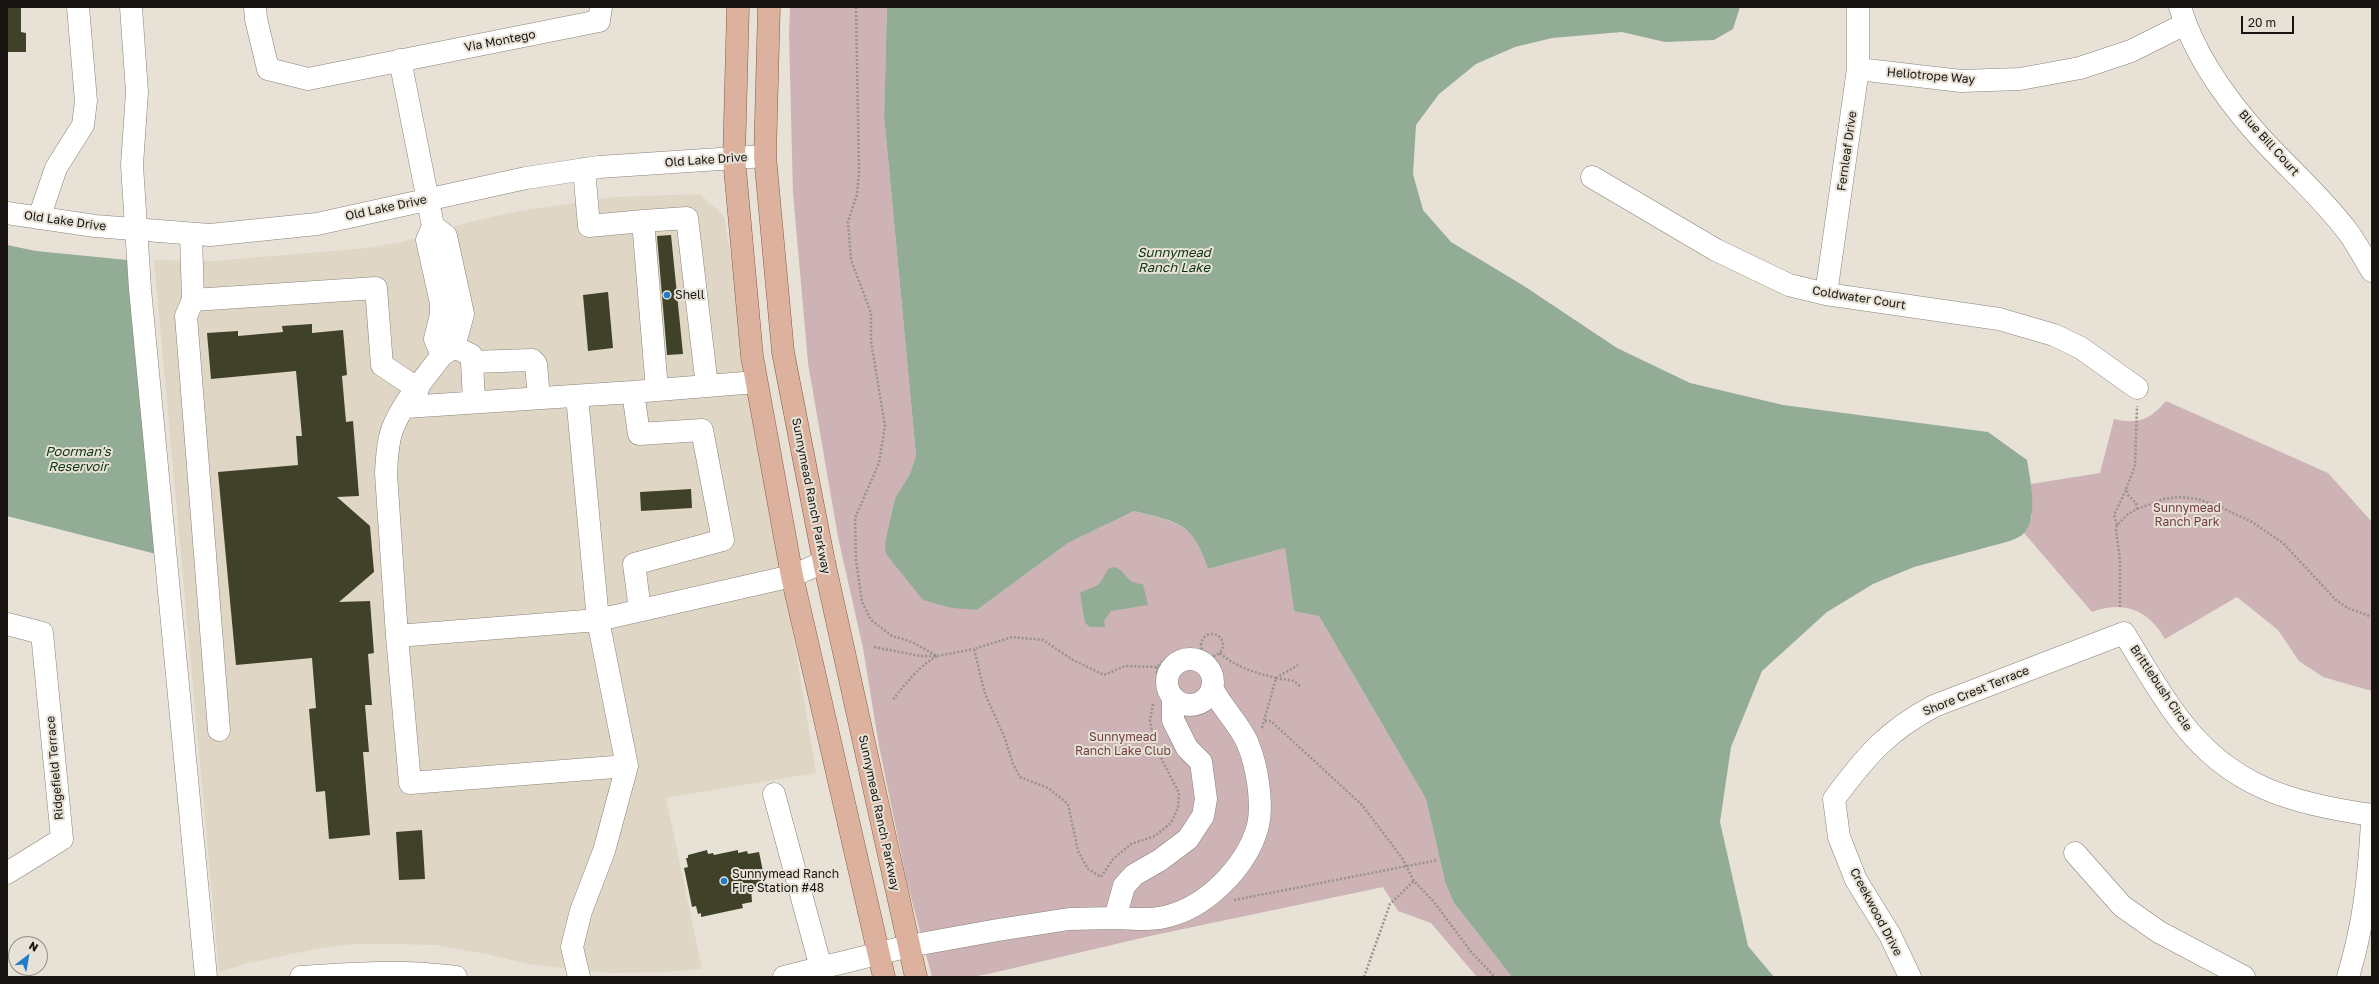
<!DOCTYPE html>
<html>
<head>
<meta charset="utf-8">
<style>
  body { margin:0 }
  #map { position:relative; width:2379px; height:984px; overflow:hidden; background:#e7e1d6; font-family:"Golos Text",sans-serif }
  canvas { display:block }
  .frame { position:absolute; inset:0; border:8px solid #171411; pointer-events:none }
  .north { position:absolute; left:8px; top:936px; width:40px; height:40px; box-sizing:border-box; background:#e7e1d6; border:1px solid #948f87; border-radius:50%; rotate:31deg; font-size:11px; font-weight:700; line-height:16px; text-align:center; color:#171411 }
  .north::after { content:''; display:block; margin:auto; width:14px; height:18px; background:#207bc8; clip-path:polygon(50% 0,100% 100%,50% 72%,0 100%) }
  .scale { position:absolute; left:2241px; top:16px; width:53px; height:18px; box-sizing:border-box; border:2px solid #171411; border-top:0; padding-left:5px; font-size:12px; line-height:14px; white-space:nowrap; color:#171411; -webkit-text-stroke:3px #e7e1d6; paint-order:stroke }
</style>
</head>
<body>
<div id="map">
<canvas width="2379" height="984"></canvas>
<div class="frame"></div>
<div class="north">N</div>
<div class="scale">20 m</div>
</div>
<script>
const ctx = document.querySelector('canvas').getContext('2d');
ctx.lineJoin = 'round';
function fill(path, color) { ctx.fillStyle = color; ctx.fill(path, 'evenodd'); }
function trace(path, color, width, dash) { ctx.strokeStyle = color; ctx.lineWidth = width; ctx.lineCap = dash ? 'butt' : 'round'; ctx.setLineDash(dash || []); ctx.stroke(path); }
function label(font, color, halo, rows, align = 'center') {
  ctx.font = font + ' "Golos Text",sans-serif'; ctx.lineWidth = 4; ctx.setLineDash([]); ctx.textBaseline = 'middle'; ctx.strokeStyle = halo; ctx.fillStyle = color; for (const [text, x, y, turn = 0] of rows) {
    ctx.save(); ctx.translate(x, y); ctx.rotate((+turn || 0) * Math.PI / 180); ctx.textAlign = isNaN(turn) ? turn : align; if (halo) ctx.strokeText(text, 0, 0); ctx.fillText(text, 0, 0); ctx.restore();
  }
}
const built = new Path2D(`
  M700 194 724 216 816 773 666 798 702 969 664 972 610 973 528 964 486 954 436 945 392 944H355L321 948 248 963 219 972 154 260 214 261 368 248 402 242 466 223 519 211 616 197Z`);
const green = new Path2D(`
  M790 7H887L884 116 916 455 910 474 895 498 885 542 977 610 1068 543 1134 511C1180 524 1192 521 1208 569L1285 548 1294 610 1319 616 1426 799 1445 882 1454 903 1512 977H1477L1431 923 1398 911 1383 887 1150 936 988 974 971 977H932L907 882 879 746 863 648 838 537 808 363 793 193 789 34Z
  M2166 401 2328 473 2372 522V691L2323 677 2299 661 2278 630 2237 597 2165 639C2149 610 2123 600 2092 612L2024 533 2032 517 2031 484 2100 473 2114 419C2138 425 2151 419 2166 401Z`);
const water = new Path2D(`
  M887 7H1740L1733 29 1714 40 1665 42 1622 32 1552 38 1515 47 1476 64 1439 94 1416 125 1413 174 1423 210 1451 242 1524 286 1617 348 1690 383 1783 405 1988 432 2027 460C2030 479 2039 518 2024 533 2021 537 2014 539 2010 541L1914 567 1873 584 1827 612 1762 671 1731 747 1720 822 1748 946 1774 977H1512L1454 903 1445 882 1426 799 1319 616 1294 611 1285 548 1208 569C1192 521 1179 523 1134 511L1068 543 977 610 952 608 923 600 886 554 885 542 895 498 910 474 916 455 884 116Z
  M7 245 36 251 127 260 160 555 7 516Z
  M1115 567C1128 572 1125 584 1143 584L1148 605 1111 611 1104 621 1105 627H1090L1085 623 1080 593C1102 582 1096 591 1108 569Z`);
const building = new Path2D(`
  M7 7H21V32L26 33V52H7Z
  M671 235 683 354 667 355 657 236Z
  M608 292 613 348 588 351 583 295Z
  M312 324V333L343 330 347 375 342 376 346 422 353 421 359 496 337 497 370 526 374 572 339 602 370 601 374 653 368 654 372 705H365L369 752H363L370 835 329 839 325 791 316 792 309 709 316 708 312 658 236 665 218 472 298 465 296 436H302L296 371 211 379 207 333 238 331V336L283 332 282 326Z
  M691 489 692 508 641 511 640 492Z
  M422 830 425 879 399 880 396 832Z
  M707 850 708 854 713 853 714 855 738 850V853L747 851 748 854 759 852 764 876 761 877 763 885 751 888 752 902 742 904 743 908 701 917V913L698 914 696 906 692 907 684 868 688 867 686 858H688V855Z`);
const path = new Path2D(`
  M856 7 859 172 857 194 848 222 851 260 871 313V341L885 426 879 463 855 518 856 560 862 602 871 620 892 636 912 642 937 656 974 649
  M2137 509 2164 499 2179 497 2197 499 2218 506 2252 522 2283 543 2336 600 2348 608 2372 617
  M2117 525 2114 515 2126 490
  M2120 607V561L2116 530 2117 525 2128 514 2137 509 2136 503 2128 495 2126 489 2135 466 2137 406
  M1201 645a11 11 0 1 1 22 0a11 11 0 1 1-22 0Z
  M874 647 920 656H937C918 667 906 683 892 701
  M1220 653C1235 667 1256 673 1276 678L1262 728
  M1276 678 1294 681 1301 687
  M1276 678 1298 665
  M1157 685V667
  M1153 704 1150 720 1154 744 1179 793 1178 808 1171 823 1155 836 1131 844 1113 859 1101 877 1088 869 1078 851 1068 804 1048 788 1020 777 1013 764 1004 736 985 694 974 649 1012 637 1043 640 1073 660 1104 675 1125 666 1157 667 1172 654 1202 649
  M1265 721H1271L1362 805 1402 858 1414 881 1434 902 1472 953 1495 977
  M1234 900 1438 860
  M1364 977 1390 904 1414 881`);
const minor = new Path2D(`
  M131 7 137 92 132 165 140 289 206 977
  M255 7 256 19 268 69 308 79 599 21 601 7
  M2180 7C2194 55 2226 99 2259 136 2288 168 2322 197 2348 232 2357 244 2364 258 2372 271
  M400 60 433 226 427 240 441 303V315L435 339 442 355 454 347 463 314 460 300 446 236 433 226
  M1858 69 1961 81 2020 79 2080 68 2131 51 2185 24
  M584 169 589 226 643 221
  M1592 177 1716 250 1789 285 1826 294 1999 319 2054 335 2081 348 2137 388
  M7 213 95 226 210 235 317 224 526 178 599 167 765 156
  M39 218 56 168 83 125 86 101 78 7
  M191 234 193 300 376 288 382 365 418 389
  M1826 294 1858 69V7
  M193 300 186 316 219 730
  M454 347 471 355 472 362 532 360 536 364 539 398
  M442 355C425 378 402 403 392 430 387 444 387 459 386 473L397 636 598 620 792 576 824 562
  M472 362 474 402
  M657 390 643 221 687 218 707 386
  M633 392 639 434 702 430 723 540 634 564 640 610
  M406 407 633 392 756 382
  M7 624 42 633 62 839 7 873
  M397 636 410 783 627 766 598 620 577 396
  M1167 682a23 23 0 1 1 46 0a23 23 0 1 1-46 0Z
  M1173 697V720L1187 748 1201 762 1206 799 1203 816 1188 839 1160 860 1134 875 1124 886 1115 918C1134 919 1153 921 1172 915 1209 904 1246 866 1257 829 1264 806 1257 766 1248 744 1241 726 1222 708 1212 688
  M774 794 821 968
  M2075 853 2122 906 2159 932 2244 977
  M301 977C355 973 402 970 456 977
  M579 977 572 947 581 911 604 851 627 766
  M784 977 909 946 998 930 1069 919 1115 918
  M1910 977 1890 935 1856 880 1839 837 1834 799C1866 756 1887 731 1934 706L2124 633C2142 662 2159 693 2180 720 2230 787 2293 804 2372 815
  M2348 977C2364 924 2369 877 2372 822`);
const major = new Path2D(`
  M738 7 734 158 752 356 792 576 884 977
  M769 7 765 156 783 352 824 562 916 977`);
const markers = [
  [667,295,4,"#207bc8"],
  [724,881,4,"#207bc8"]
];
const streetNames = [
  ["Via Montego",500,41,-11],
  ["Heliotrope Way",1931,76,5],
  ["Blue Bill Court",2269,143,48],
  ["Fernleaf Drive",1847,151,-82],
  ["Old Lake Drive",706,160,-4],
  ["Old Lake Drive",386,208,-12],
  ["Old Lake Drive",65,221,8],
  ["Coldwater Court",1859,298,9],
  ["Sunnymead Ranch Parkway",811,496,79],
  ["Brittlebush Circle",2161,688,56],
  ["Shore Crest Terrace",1976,691,-22],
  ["Ridgefield Terrace",55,768,-95],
  ["Sunnymead Ranch Parkway",879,813,78],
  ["Creekwood Drive",1876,912,62]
];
const poiNames = [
  ["Shell",675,295],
  ["Sunnymead Ranch",732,874],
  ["Fire Station #48",732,888]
];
const parkNames = [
  ["Sunnymead",2187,508],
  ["Ranch Park",2187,522],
  ["Sunnymead",1123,737],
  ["Ranch Lake Club",1123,751]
];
const waterNames = [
  ["Sunnymead",1174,253],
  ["Ranch Lake",1174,268],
  ["Poorman's",78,452],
  ["Reservoir",78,467]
];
fill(built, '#e0d6c5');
fill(green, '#cdb3b5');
fill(water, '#93ac96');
fill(building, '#3f4228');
trace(minor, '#888379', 23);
trace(major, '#875942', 23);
trace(path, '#97938b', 2.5, [2, 2]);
trace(minor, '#fff', 22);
trace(major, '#dcb29e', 22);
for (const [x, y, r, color] of markers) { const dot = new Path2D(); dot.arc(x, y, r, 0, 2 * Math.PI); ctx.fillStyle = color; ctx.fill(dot); trace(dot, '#e7e1d6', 1.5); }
label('12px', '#171411', '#e7e1d6', streetNames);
label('12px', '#171411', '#e7e1d6', poiNames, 'left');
label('12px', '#713e45', '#e7e1d6', parkNames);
label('italic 13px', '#0b3415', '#e7e1d6', waterNames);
</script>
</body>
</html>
